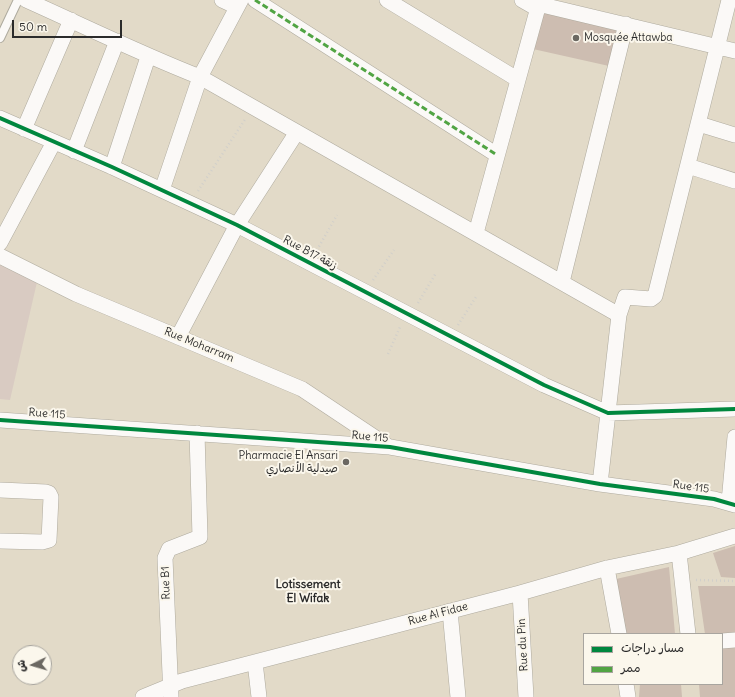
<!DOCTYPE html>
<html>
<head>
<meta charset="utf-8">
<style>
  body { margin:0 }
  #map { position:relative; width:735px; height:697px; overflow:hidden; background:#e2dac8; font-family:Delius,"Playpen Sans Arabic",sans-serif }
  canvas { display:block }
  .legend { position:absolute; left:583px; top:633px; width:140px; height:52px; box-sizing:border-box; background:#fbf7ec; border:1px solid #a8a59f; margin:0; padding:5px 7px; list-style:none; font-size:12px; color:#2b2b2b }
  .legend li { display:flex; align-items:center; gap:8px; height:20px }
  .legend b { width:20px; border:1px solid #a8a59f }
  .north { position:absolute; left:12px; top:645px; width:40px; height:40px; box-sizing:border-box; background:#fbf7ec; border:1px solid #a8a59f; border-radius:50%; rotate:265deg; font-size:11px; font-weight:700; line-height:16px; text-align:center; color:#2b2b2b }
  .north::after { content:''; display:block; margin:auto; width:14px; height:18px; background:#6b6862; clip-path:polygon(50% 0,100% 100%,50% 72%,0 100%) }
  .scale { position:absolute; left:12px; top:20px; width:110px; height:18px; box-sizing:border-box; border:2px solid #2b2b2b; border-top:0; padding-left:5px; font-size:12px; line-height:14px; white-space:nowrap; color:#2b2b2b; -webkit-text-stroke:3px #fbf7ec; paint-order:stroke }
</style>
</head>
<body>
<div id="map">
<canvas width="735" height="697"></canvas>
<ul class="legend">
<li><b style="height:5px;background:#00873e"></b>مسار دراجات</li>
<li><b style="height:5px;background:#51a443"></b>ممر</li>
</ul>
<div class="north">ش</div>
<div class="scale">50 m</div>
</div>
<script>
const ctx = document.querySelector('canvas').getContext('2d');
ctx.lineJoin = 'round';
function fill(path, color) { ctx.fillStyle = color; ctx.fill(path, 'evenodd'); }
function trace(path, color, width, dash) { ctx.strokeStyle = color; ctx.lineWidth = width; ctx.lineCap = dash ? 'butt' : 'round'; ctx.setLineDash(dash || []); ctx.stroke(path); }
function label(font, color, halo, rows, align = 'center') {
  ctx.font = font + ' Delius,"Playpen Sans Arabic",sans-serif'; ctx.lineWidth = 4; ctx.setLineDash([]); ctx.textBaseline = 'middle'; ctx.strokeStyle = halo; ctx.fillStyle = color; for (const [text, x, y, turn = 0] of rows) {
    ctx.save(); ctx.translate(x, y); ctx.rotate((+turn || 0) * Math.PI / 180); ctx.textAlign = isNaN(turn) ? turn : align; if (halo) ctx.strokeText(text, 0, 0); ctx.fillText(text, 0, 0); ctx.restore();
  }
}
const industrial = new Path2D(`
  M0 264 37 282 10 400 0 399Z`);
const building = new Path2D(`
  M543 13 619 26 609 66 533 49Z
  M735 546V578L721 577 713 553Z
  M669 567 675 634H626L616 579Z
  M698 586H735V634H705Z
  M722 648H735V697H700L699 684H722Z
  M640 684H681L682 697H639Z`);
const path = new Path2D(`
  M198 191 246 118
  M317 250 337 215
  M373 280 394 250
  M418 303 436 273
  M458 325 476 297
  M388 354 400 327
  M696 580 735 581`);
const lane = new Path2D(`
  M0 38 18 0`);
const street = new Path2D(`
  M26 0C84 26 141 54 200 77L619 315
  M222 0 237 7
  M255 0 497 155
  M387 0 517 79
  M522 0 536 8
  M538 4 735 51
  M0 118 112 167 237 225 544 385 608 413 735 409
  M699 124 735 135
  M24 129 71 20
  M74 151 117 41
  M688 166 735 181
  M112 167 148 57
  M162 190 200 77 241 0
  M476 233 540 0
  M0 243 54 142
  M0 256 76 294 302 389 389 447
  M562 282 626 24
  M178 337 237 225 297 132
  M0 420 390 447 600 484 714 499 735 505
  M600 484 619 315 625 297 651 299 655 296 729 0
  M0 490 46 492 49 493 51 497 49 540 42 542 0 541
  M729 502 735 437
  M679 553 688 634
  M607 568 619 634
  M520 593 526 697
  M450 611 458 697
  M722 641 735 640
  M255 662 259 697
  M626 684 628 697
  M143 697 182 681 520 593 607 568 679 553 735 536
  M171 697 165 558 169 549 200 537 197 433`);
const quiet = new Path2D(`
  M255 0 497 155`);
const cycleway = new Path2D(`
  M0 118 112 167 237 225 544 385 608 413 735 409
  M0 420 390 447 600 484 714 499 735 505`);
const markers = [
  [576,38,4,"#6b6862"],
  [346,462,4,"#6b6862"]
];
const poiNames = [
  ["Mosquée Attawba",584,38],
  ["Pharmacie El Ansari",338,456,"right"],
  ["صيدلية الأنصاري",338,469,"right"]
];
const streetNames = [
  ["Rue B17 زنقة",310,253,28],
  ["Rue Moharram",199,345,22],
  ["Rue 115",47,414,4],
  ["Rue 115",370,437,5],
  ["Rue 115",691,487,8],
  ["Rue B1",166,583,-92],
  ["Rue Al Fidae",438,614,-15],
  ["Rue du Pin",523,645,-93]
];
const neighbourhoodNames = [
  ["Lotissement",308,585],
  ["El Wifak",308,599]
];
fill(industrial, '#d9cbc2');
fill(building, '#cdbdb1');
trace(lane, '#aeaa9e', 10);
trace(street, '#aeaa9e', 16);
trace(path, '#d1cfca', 2.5, [1, 3]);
trace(lane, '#fbf9f7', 8);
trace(street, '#fbf9f7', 15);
trace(quiet, '#51a443', 3, [6, 3]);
trace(cycleway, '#00873e', 4);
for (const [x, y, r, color] of markers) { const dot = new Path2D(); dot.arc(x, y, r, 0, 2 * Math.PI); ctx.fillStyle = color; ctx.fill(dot); trace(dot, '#fbf7ec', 1.5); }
label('11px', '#2b2b2b', '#fbf7ec', poiNames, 'left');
label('11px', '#2b2b2b', '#fbf7ec', streetNames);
label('bold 12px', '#2b2b2b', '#fbf7ec', neighbourhoodNames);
</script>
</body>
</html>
